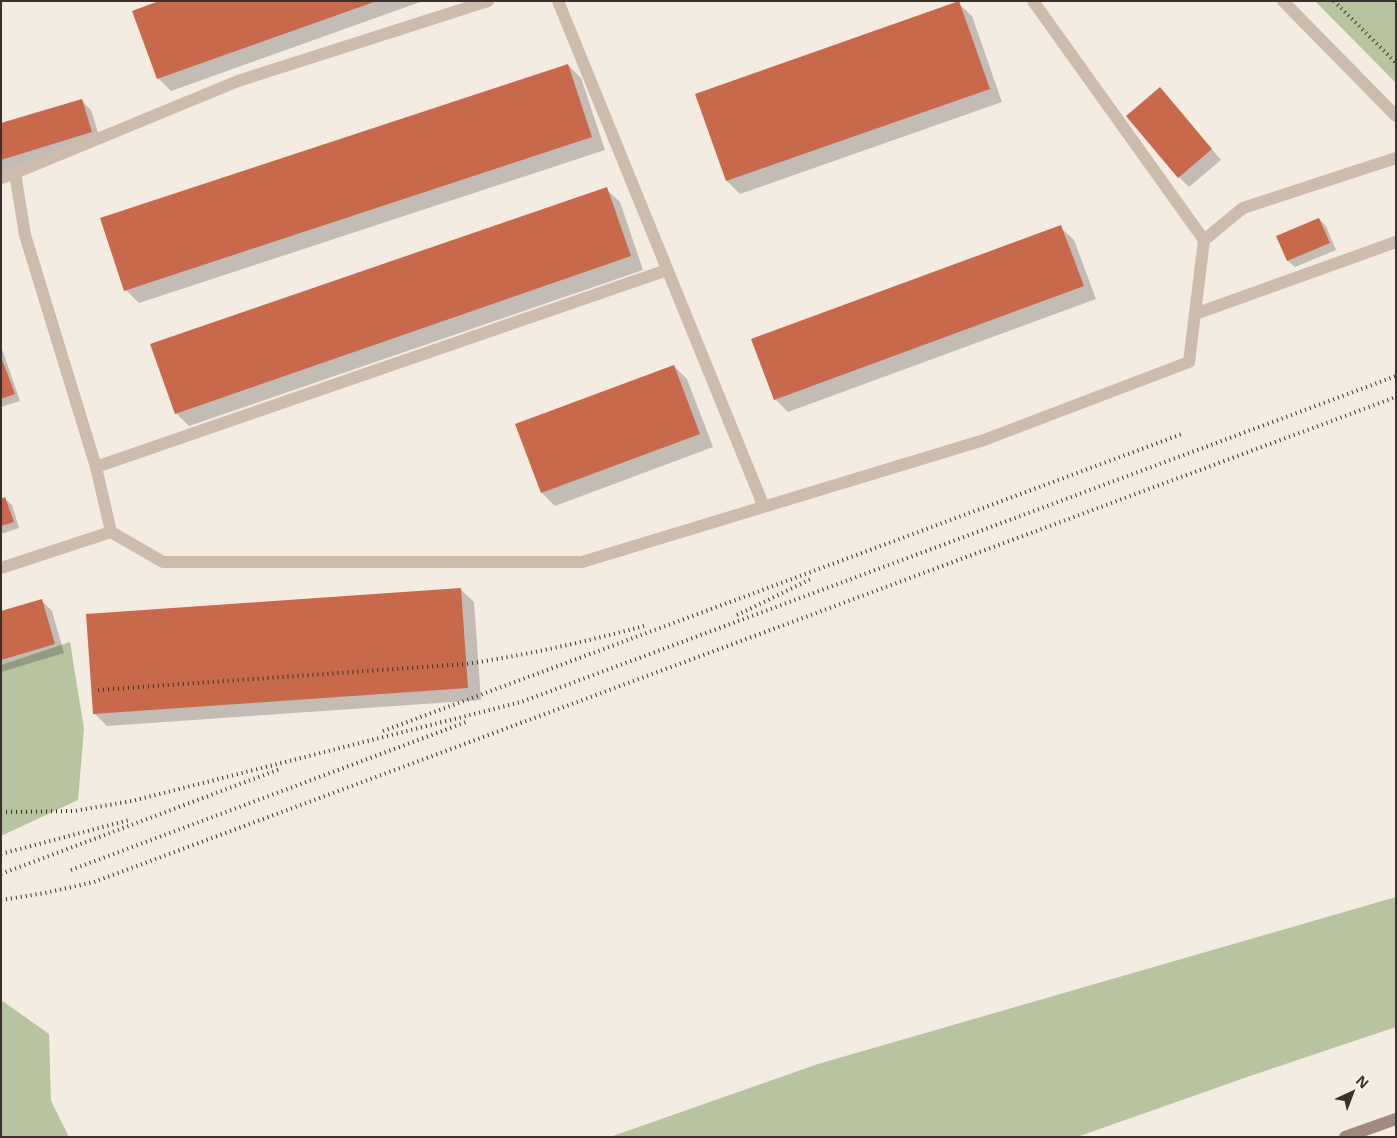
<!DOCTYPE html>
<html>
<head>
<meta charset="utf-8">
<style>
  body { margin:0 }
  #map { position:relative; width:1397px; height:1138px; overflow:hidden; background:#f4ebe1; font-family:"Noto Sans",sans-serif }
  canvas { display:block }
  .frame { position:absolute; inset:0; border:2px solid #3b302b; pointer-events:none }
  .north { position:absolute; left:1327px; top:1068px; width:50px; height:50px; -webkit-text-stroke:4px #fbf5ee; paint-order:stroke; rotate:43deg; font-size:14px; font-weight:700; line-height:20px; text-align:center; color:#3b302b }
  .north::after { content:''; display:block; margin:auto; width:18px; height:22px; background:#3b302b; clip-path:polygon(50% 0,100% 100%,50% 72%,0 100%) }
</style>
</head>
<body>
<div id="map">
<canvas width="1397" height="1138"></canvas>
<div class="frame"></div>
<div class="north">N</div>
</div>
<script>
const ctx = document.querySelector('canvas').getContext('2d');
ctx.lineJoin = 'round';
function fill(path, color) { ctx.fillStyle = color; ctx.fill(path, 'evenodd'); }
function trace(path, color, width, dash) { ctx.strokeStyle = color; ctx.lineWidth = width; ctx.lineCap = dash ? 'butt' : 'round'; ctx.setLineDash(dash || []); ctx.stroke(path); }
const green = new Path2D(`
  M1315 1H1396V83Z
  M70 642 84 729 78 800 1 836V665Z
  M1396 897V1027L1250 1076 1077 1137H610L818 1064Z
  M1 1000 49 1034 51 1101 69 1137H1Z`);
const shadow = new Path2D(`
  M162 1H423L171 91 158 78Z
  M958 3 972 16 1002 102 740 194 727 181 697 95Z
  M568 65 581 78 605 150 139 303 126 290Z
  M1169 99 1221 160 1189 187 1179 177Z
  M81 100 91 110 101 142 1 172V125Z
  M606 189 620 202 643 270 189 426 176 413Z
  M1319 219 1326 226 1336 250 1295 267 1288 261 1278 237Z
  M1060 227 1074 240 1096 299 788 412 775 399Z
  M1 346 20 401 1 407Z
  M674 366 687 379 713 447 555 506 542 493Z
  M5 499 12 505 19 528 1 534V500Z
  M460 589 474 602 481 700 107 726 94 713Z
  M42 601 52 611 64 653 1 672V613Z`);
const building = new Path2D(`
  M159 1H373L374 2 157 79 132 11Z
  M959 1 990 89 726 181 695 94Z
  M568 64 592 137 124 291 100 218Z
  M1160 87 1212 149 1178 178 1126 116Z
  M82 99 92 132 1 160V123Z
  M607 187 631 256 175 414 150 344Z
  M1319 218 1330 243 1287 261 1276 236Z
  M1061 225 1084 286 774 400 751 339Z
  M1 357 15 394 1 399Z
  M674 365 700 434 541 493 515 424Z
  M5 497 14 522 1 526V499Z
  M461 588 468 688 93 714 86 614Z
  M42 599 55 644 1 660V611Z`);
const lane = new Path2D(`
  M488 1 238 81 15 173 25 235 96 467 111 532 163 562H582L984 440 1189 362 1204 240 1243 208 1396 158
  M558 1 764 507
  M1033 1 1204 240
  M1283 1 1396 116
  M1 178 15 173
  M1195 314 1396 242
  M96 467 667 270
  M1 568 111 532`);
const secondary = new Path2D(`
  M1345 1137 1396 1119`);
const rail = new Path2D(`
  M1334 1 1396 63
  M737 615 813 578
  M98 690 466 664C526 655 585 642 644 626
  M383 731 1182 434
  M1 812 74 811 132 801 521 702 1396 376
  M1 854 129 820
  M71 870 469 721
  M1 874 280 769
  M1 900 45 893 94 882 1396 397`);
fill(green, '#b8c4a0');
fill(shadow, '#0003');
fill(building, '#c8694b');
trace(lane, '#cdbbac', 12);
trace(secondary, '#a18a7d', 12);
trace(rail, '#3b302b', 4, [1, 4]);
</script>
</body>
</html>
